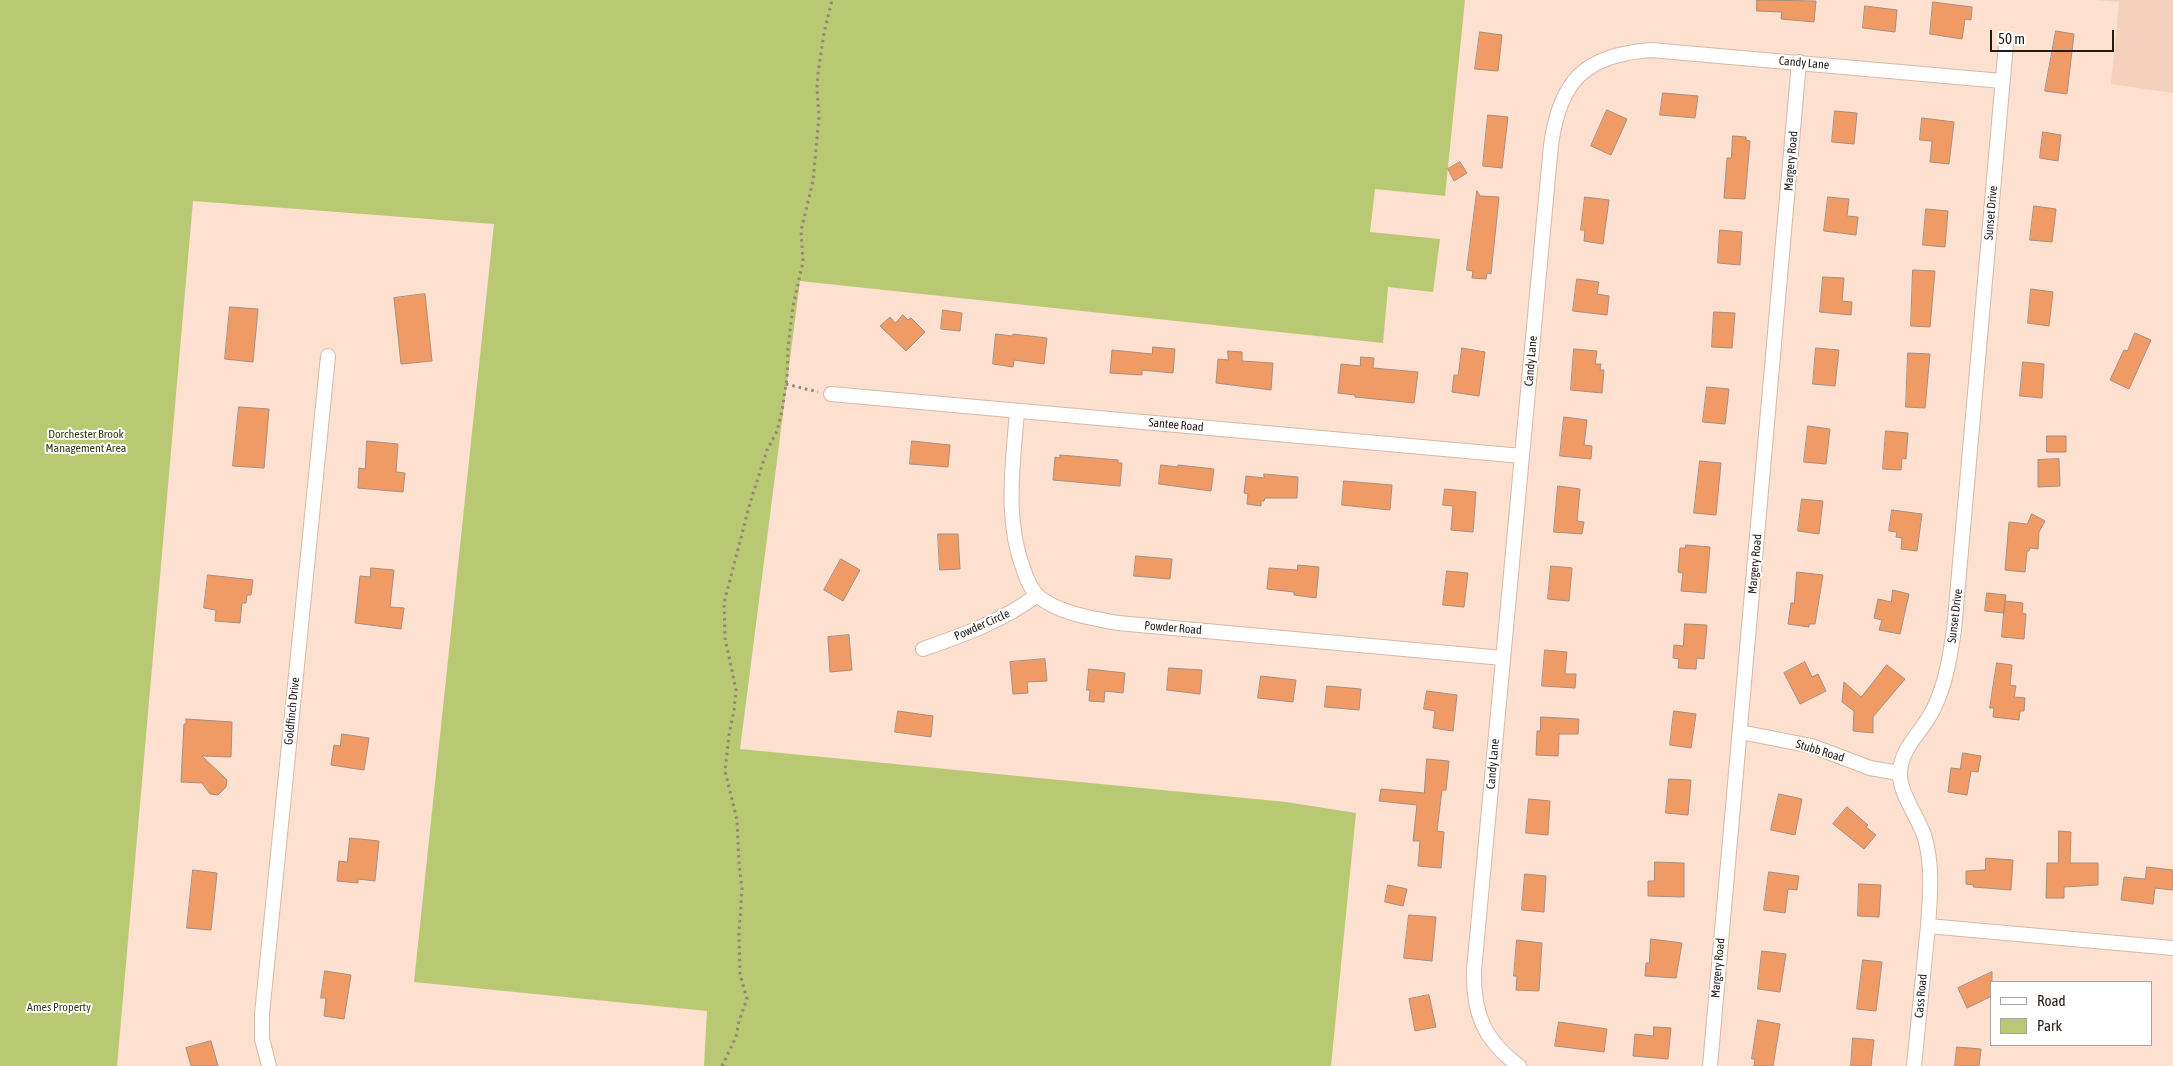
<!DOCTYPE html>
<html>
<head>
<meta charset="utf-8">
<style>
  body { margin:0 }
  #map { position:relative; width:2173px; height:1066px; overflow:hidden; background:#fde0cf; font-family:"Asap Condensed",sans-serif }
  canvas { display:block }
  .legend { position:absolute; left:1990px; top:981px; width:162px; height:65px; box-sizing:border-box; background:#fff; border:1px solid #a8a4a1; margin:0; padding:6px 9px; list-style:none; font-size:15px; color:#251b15 }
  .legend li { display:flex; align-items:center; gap:10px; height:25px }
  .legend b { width:25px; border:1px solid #a8a4a1 }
  .scale { position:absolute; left:1990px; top:30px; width:124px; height:22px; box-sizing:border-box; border:2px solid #251b15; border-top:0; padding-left:6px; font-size:15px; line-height:18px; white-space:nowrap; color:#251b15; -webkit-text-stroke:4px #fff; paint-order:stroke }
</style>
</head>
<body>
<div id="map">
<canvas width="2173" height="1066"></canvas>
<ul class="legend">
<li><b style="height:6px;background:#fff"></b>Road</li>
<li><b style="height:14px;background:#b9c872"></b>Park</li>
</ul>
<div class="scale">50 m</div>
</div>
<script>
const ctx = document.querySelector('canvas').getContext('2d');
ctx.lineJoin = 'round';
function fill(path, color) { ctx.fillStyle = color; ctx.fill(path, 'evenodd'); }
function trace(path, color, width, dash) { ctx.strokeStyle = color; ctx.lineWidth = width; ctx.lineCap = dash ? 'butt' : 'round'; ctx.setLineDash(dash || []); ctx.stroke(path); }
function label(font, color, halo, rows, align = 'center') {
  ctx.font = font + ' "Asap Condensed",sans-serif'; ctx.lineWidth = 4; ctx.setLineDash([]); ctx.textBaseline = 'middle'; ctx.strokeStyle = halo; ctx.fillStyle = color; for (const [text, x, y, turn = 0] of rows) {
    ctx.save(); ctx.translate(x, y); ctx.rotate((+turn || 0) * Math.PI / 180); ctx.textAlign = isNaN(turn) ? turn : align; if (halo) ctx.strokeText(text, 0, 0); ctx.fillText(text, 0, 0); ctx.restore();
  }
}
const built = new Path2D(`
  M2096 0H2173V93L2111 84 2119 2Z`);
const green = new Path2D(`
  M0 0H1465L1445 196 1375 189 1370 232 1440 239 1433 292 1388 287 1383 343 800 281 740 749 1286 802 1356 813 1331 1066H704L707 1011 414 982 494 224 193 201 117 1066H0Z`);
const building = new Path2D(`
  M1757 0 1816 1 1814 22 1781 19 1782 12 1757 11Z
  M1933 2 1972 7 1971 20 1965 19 1962 39 1930 34Z
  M1865 6 1897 10 1895 32 1863 28Z
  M2056 31 2074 34 2067 94 2045 91Z
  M1480 32 1502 35 1498 71 1475 69Z
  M1663 93 1698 96 1695 118 1660 115Z
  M1607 110 1627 119 1611 155 1591 146Z
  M1835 111 1857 113 1854 144 1832 142Z
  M1488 115 1508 117 1502 168 1483 166Z
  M1922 118 1954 122 1949 164 1930 162 1932 141 1920 140Z
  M2043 132 2061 135 2058 161 2040 158Z
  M1733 136 1746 137V140L1750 141 1745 199 1724 198 1727 158H1731Z
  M1460 162 1467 173 1454 181 1448 169Z
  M1477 191 1480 196 1499 197 1491 274 1487 273 1486 279 1472 278 1473 271 1467 270Z
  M1585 197 1609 200 1603 244 1584 241 1585 230H1581Z
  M1828 197 1849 199 1847 216 1858 217 1856 235 1824 231Z
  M2034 206 2056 209 2052 242 2030 240Z
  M1926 209 1948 211 1945 247 1923 245Z
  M1720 230 1742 232 1740 265 1718 263Z
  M1913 270 1935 271 1930 327 1911 326Z
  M1823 277 1844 278 1842 301 1852 302 1851 315 1820 312Z
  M1577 279 1599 282 1597 294 1609 296 1607 315 1573 311Z
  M2031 289 2053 292 2049 326 2028 323Z
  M425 294 432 361 401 364 394 298Z
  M230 307 258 309 253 362 225 359Z
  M943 310 962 313 960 331 941 329Z
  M1714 312 1735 313 1732 348 1712 347Z
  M903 315 908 320 911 318 925 332 906 351 880 326 890 317 895 323Z
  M2135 333 2151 340 2129 389 2110 380 2124 350 2127 351Z
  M996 334 1012 336 1013 334 1047 338 1044 364 1014 360 1013 367 993 364Z
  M1153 347 1175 349 1173 373 1142 370V375L1110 373 1112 350 1152 354Z
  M1462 348 1485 352 1479 396 1452 392 1454 375H1458Z
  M1816 348 1839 350 1835 386 1813 384Z
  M1574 349 1597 351 1595 364H1601L1600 370H1604L1602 393 1571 390Z
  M1228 351 1242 352V361L1273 363 1271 390 1216 383 1218 359 1228 360Z
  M1908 353 1930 354 1925 408 1906 407Z
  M1361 357 1374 358 1373 368 1418 372 1414 403 1355 397V395L1338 393 1341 364 1360 366Z
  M2023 362 2044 364 2042 398 2020 396Z
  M1707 387 1729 389 1725 424 1703 422Z
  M239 407 269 409 264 468 233 466Z
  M1564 417 1587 420 1584 445 1592 446 1591 459 1560 456Z
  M1808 426 1830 429 1826 464 1804 462Z
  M1886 431 1908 433 1906 459 1902 458 1901 470 1883 469Z
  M2047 436H2066V452H2047Z
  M367 441 398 444 396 472 405 473 403 492 358 488 359 468 365 469Z
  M912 441 950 445 948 467 910 464Z
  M1060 455 1118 460V463H1122L1120 486 1053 480 1055 457 1060 458Z
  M2059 459 2060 486 2038 487V460Z
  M1700 461 1721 463 1716 515 1694 513Z
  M1161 465 1178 467V465L1214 469 1211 491 1159 484Z
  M1264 474 1298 477 1297 498H1265L1264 501H1261V506L1247 504 1248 494 1244 493 1246 476 1264 478Z
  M1344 481 1392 485 1390 510 1342 505Z
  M1558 486 1580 489 1577 521 1584 522 1582 534 1554 532Z
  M1445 489 1476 492 1473 532 1451 530 1453 506 1443 505Z
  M1802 499 1823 501 1819 534 1798 531Z
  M1892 510 1922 514 1917 551 1901 549 1902 538 1896 537 1897 532 1889 531Z
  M2032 514 2045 521 2039 532 2038 549 2030 548 2029 551H2027L2025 572 2005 570 2009 522 2027 524Z
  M938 534H958L960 569 940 570Z
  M1686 545 1710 547 1706 593 1681 591 1683 573 1678 572 1680 548H1685Z
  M1136 556 1172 559 1170 579 1134 576Z
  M841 559 860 570 843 601 824 590Z
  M1298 565 1319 567 1316 598 1294 595V592L1267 589 1269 568 1297 570Z
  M1551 566 1572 568 1569 601 1548 599Z
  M371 568 394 570 390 607 404 608 401 629 355 623 360 576 370 577Z
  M1447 571 1468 573 1464 607 1443 605Z
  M1797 572 1823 575 1815 624H1809V627L1788 624 1791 603H1794Z
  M208 575 253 580 251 595H247L246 603H242L240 623 215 621 216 610 204 608Z
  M1893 590 1909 594 1900 634 1879 630 1882 620 1874 618 1878 599 1891 602Z
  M1987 593 2006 595 2004 613 1985 611Z
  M2005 601 2023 603 2022 613 2026 614 2024 639 2002 637Z
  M1685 624 1707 625 1704 659 1697 658 1696 669 1678 668 1679 659 1673 658 1674 645 1683 646Z
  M849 635 852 670 830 672 828 637Z
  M1545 650 1567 652 1565 674H1576L1575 688 1542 686Z
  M1045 659 1047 681 1027 682 1028 693 1013 694 1010 662Z
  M1805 662 1812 677 1818 674 1826 691 1800 704 1784 673Z
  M1997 663 2012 665 2010 685 2016 686 2014 697 2025 698 2024 711H2020L2019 720 1993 717 1994 708H1990Z
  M1887 665 1905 679 1873 717V733L1853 731 1854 711 1842 702 1844 682 1861 697Z
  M1169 668 1202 670 1200 694 1167 690Z
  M1089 669 1125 673 1123 693 1105 691 1104 702 1089 701 1090 690H1087Z
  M1261 676 1296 680 1293 702 1258 698Z
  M1327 686 1361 689 1359 710 1325 707Z
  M1427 691 1457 695 1453 731 1433 728 1435 711 1424 709Z
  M898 711 933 716 931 737 895 732Z
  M1674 711 1696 714 1691 748 1670 745Z
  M1541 717 1579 719 1578 734H1559L1558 756 1536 755 1537 731H1540Z
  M186 719 232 722 231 757 202 756 227 780 226 787 218 795 210 794 202 783 181 782 184 724H186Z
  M342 734 369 738 364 770 331 765 334 745 340 746Z
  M1963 753 1981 756 1978 772 1971 771 1967 795 1948 792 1951 768 1960 769Z
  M1427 759 1449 761 1446 790H1442L1437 831 1444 832 1441 868 1418 866 1420 841H1413L1417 805 1379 801 1381 789 1424 793Z
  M1669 779 1691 780 1688 815 1666 813Z
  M1779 794 1802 799 1795 835 1771 830Z
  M1529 799 1550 801 1548 835 1526 833Z
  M1847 807 1868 825 1866 827 1876 835 1864 849 1833 824Z
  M2059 831 2071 832 2070 863H2098V885L2064 887V898H2046L2047 863H2058Z
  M350 838 379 841 375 881 358 879V883L337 881 339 861 347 862Z
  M1986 858 2013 860 2011 890 1973 887 1974 885 1966 884V871L1985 870Z
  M1655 862 1684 863V897L1648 896V881H1654Z
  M2147 867 2173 870V890L2155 888 2153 904 2121 900 2124 877 2145 879Z
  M193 870 217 873 211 930 187 928Z
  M1769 872 1799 876 1797 890 1788 889 1785 913 1764 910Z
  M1525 874 1546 876 1544 912 1522 910Z
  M1859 884 1881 885 1879 917 1858 916Z
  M1388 885 1407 889 1403 906 1385 902Z
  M1409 915 1436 917 1432 961 1404 958Z
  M1651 939 1682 943 1676 978 1645 976 1646 963H1649Z
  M1517 940 1542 943 1539 991 1516 990 1517 976H1514Z
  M1762 951 1786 954 1780 992 1758 989Z
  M1863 960 1882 962 1876 1011 1857 1009Z
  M325 971 351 975 344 1019 324 1016 326 998H321Z
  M1992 972V996L1967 1008 1958 988Z
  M1429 995 1436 1027 1415 1031 1409 999Z
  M1758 1020 1780 1024 1773 1066H1754L1755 1059H1752Z
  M1559 1022 1607 1029 1604 1052 1555 1046Z
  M1654 1027 1671 1028 1668 1059 1633 1056 1635 1034 1653 1036Z
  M1853 1038 1874 1040 1871 1066H1851Z
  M211 1041 218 1066H191L186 1048Z
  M1957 1047 1981 1049 1979 1066H1955Z`);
const path = new Path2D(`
  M786 384 818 392
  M722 1066 736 1037 739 1021 747 999 740 974 739 934 742 889 739 863 737 820 725 771 729 735 734 710 736 690 725 638 724 603 750 503 767 450 777 431 782 411 787 378 788 348 793 306 803 262 801 231 813 181 819 117 817 88 818 73 824 33 832 0`);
const street = new Path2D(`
  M2006 44 1954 630C1950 656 1946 683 1934 708 1924 730 1902 746 1900 771 1898 792 1919 818 1925 838 1933 868 1930 896 1928 926L2173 948
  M831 394 1522 456
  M1017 411C1013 465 1004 519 1024 571 1027 580 1031 590 1039 597 1061 614 1092 618 1118 623L1503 658
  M923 649C963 635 1003 621 1037 595
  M1740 732 1812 746 1870 768 1899 773
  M269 1066 262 1039V1014L328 356
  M1519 1066C1484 1040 1473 1014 1474 970L1551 145C1560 80 1585 55 1651 50L2002 81
  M1710 1066 1799 62
  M1914 1066 1928 926`);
const streetNames = [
  ["Candy Lane",1804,63,5],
  ["Margery Road",1791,161,-85],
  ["Sunset Drive",1991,213,-85],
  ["Candy Lane",1531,361,-85],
  ["Santee Road",1176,425,5],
  ["Margery Road",1755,564,-85],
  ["Sunset Drive",1955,616,-83],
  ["Powder Circle",982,625,-24],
  ["Powder Road",1173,628,5],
  ["Goldfinch Drive",292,711,-84],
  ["Stubb Road",1820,751,17],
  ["Candy Lane",1493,764,-85],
  ["Margery Road",1718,968,-85],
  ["Cass Road",1921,996,-85]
];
const parkNames = [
  ["Dorchester Brook",86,434],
  ["Management Area",86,448],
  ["Ames Property",59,1007]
];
fill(built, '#f4d1bd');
fill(green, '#b9c872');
fill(building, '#f09b65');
trace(building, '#a88e7e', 1);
trace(street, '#d4b9a9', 16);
trace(path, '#998579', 3, [2.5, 4]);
trace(street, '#fff', 14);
label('12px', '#251b15', '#fff', streetNames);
label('12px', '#363c13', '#fff', parkNames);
</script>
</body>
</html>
